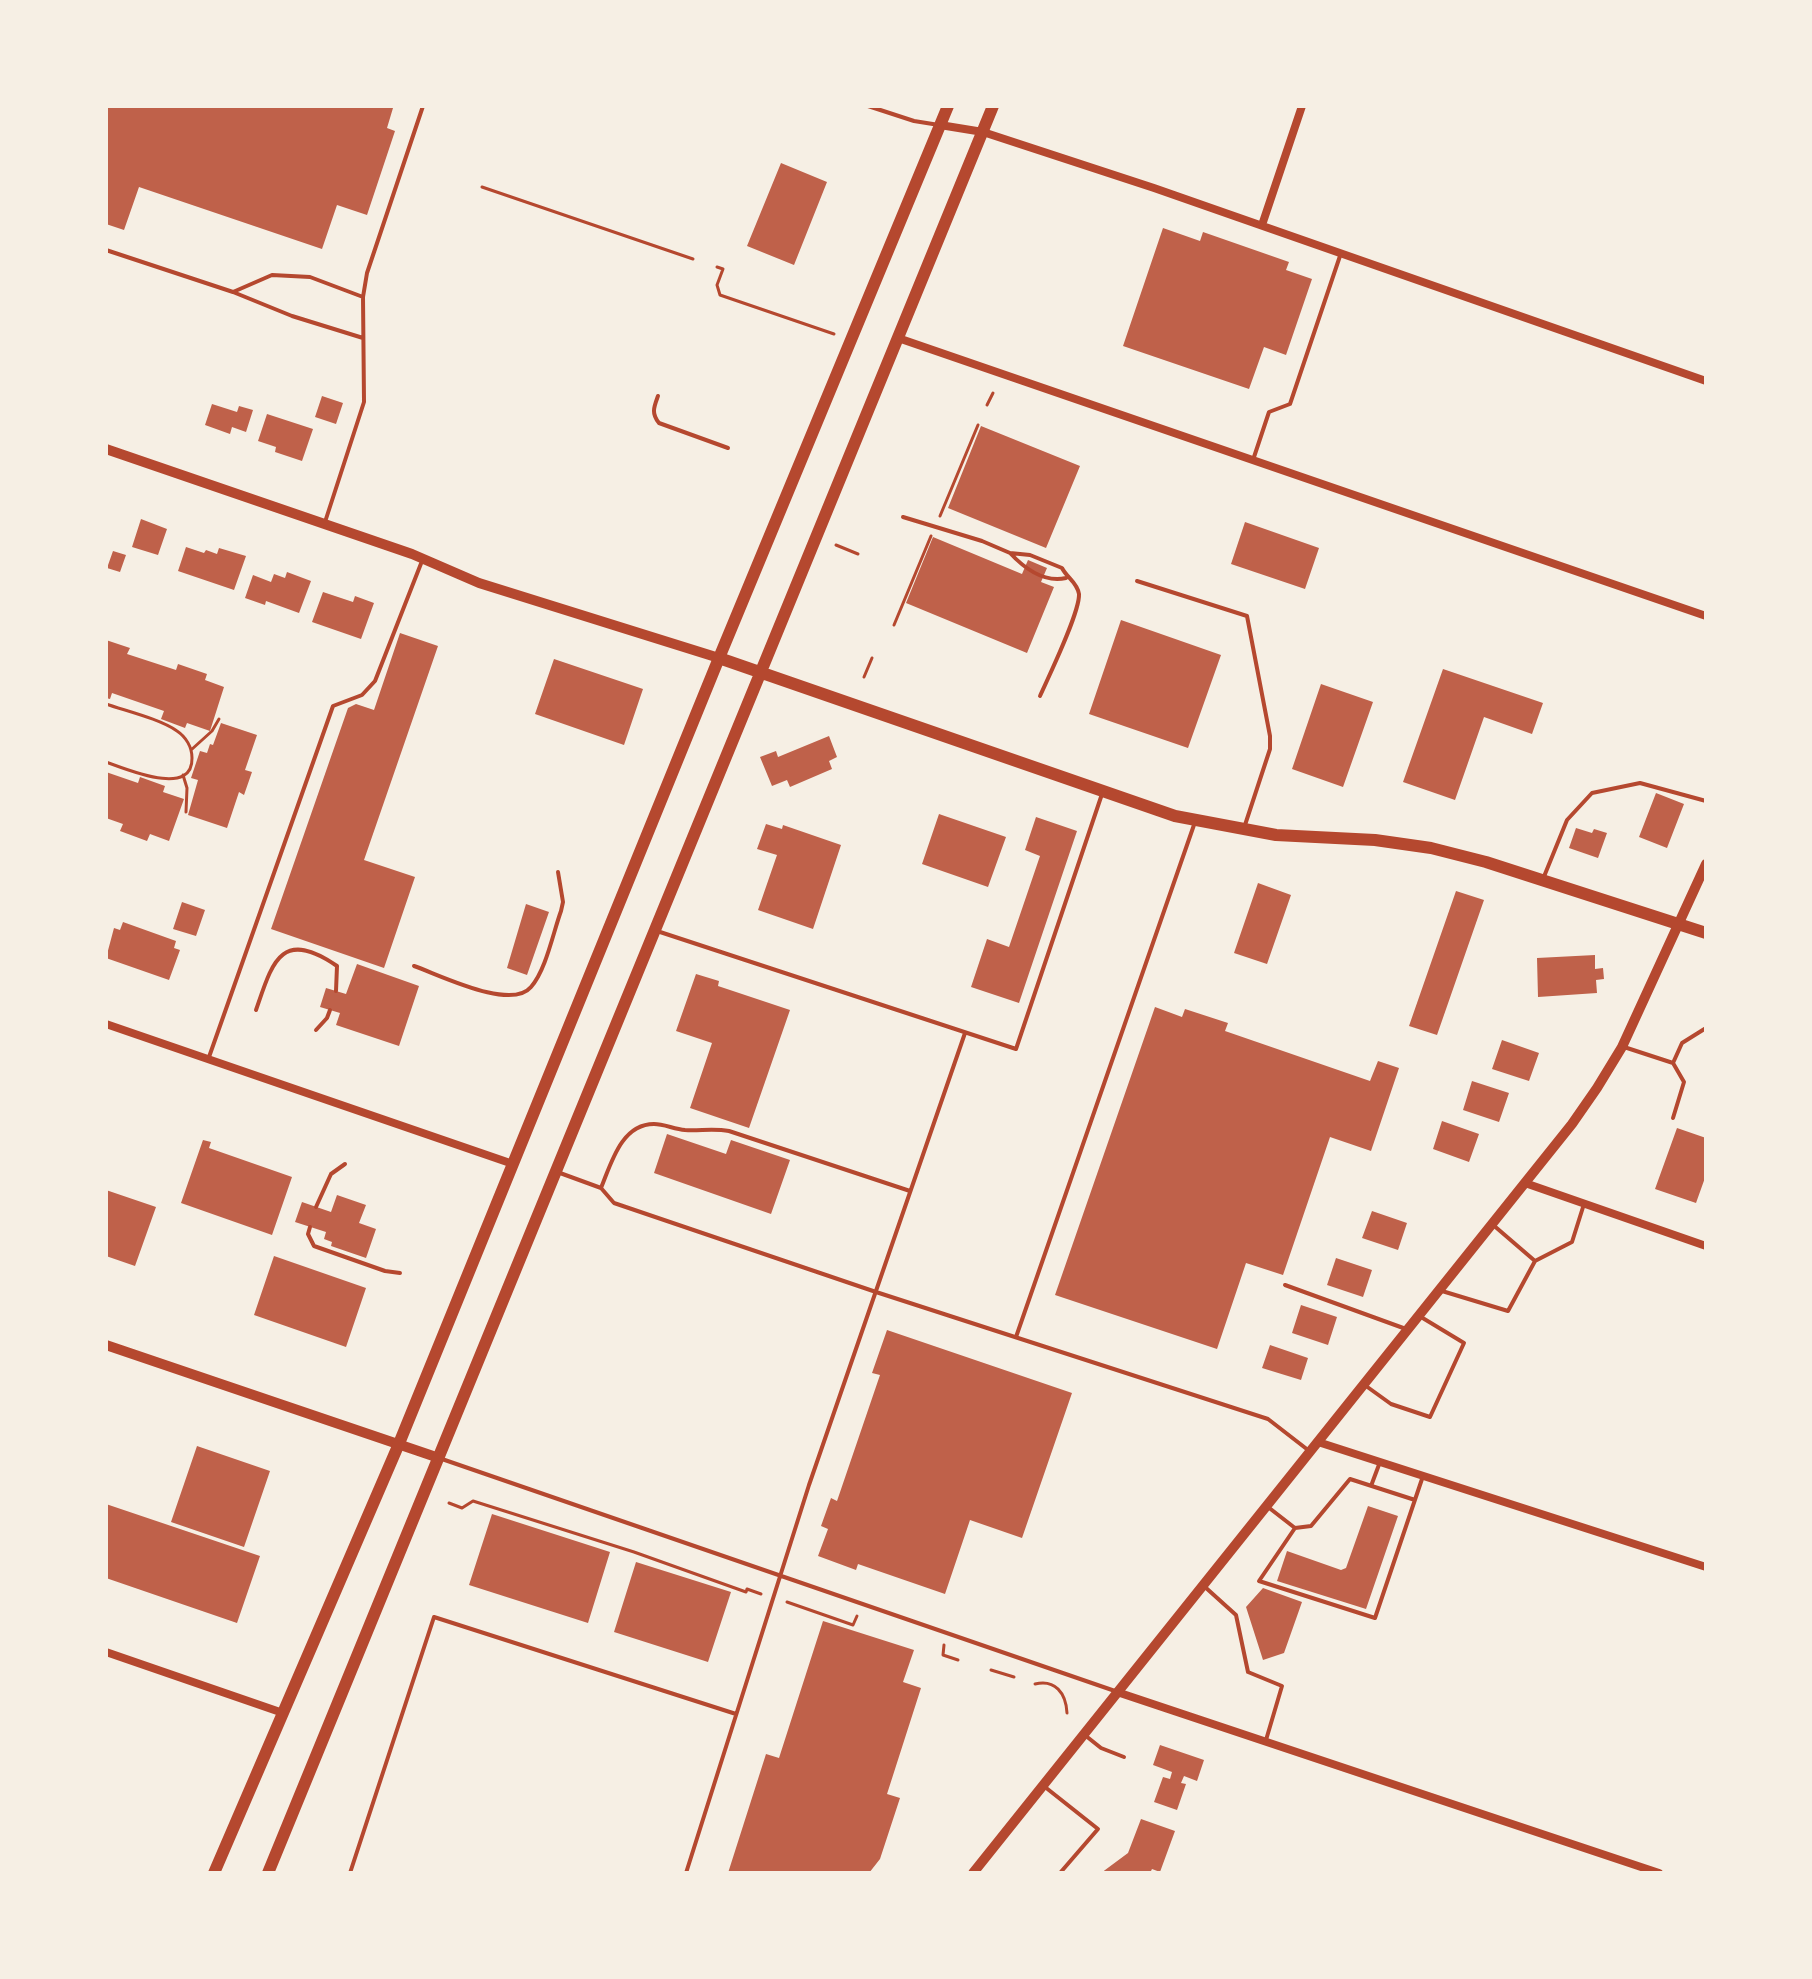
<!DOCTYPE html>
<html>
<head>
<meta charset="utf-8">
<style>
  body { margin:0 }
  #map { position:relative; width:1812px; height:1979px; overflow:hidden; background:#f6efe4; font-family:Rubik,sans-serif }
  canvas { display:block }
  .frame { position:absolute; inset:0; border:108px solid #f6efe4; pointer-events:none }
</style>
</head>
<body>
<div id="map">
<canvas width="1812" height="1979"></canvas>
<div class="frame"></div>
</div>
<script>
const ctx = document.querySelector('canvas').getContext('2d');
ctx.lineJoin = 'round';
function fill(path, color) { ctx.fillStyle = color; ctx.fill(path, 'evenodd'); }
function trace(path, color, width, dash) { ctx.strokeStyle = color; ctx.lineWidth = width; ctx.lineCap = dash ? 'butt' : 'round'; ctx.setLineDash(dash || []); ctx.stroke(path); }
const building = new Path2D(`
  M106 106H388L393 108 387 128 395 131 367 215 337 205 322 249 139 187 124 230 106 224Z
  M781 163 827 182 794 265 747 246Z
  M1163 228 1200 241 1203 232 1289 262 1286 270 1312 279 1286 355 1264 347 1249 389 1123 346Z
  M322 396 343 403 336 424 315 417Z
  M212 404 237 412 239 406 253 410 246 432 232 427 230 434 205 425Z
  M267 414 313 429 302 461 275 452 276 447 258 441Z
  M981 426 1080 466 1046 548 948 508Z
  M141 519 167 529 158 555 132 547Z
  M1245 522 1319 548 1305 589 1231 564Z
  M933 537 1022 574 1028 560 1047 568 1041 582 1054 587 1027 653 906 603Z
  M186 547 204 553 206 550 217 554 219 548 246 556 234 590 178 571Z
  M113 551 126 555 120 572 107 568Z
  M287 572 311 581 299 613 266 601 265 605 245 598 253 575 271 582 274 574 285 578Z
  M323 592 353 602 355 596 374 603 361 639 312 622Z
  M1121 620 1221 655 1188 748 1089 714Z
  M400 633 438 646 364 860 415 877 384 968 271 929 348 708 356 704 374 710Z
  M106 640 130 648 127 654 176 670 178 664 207 674 205 680 224 687 210 731 187 723 185 728 161 719 164 711 112 693 110 699 106 698Z
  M554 659 643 689 624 745 535 714Z
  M1443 669 1543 703 1532 734 1484 717 1455 800 1403 782Z
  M1321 684 1373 702 1343 787 1292 769Z
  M221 723 257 735 245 770 252 772 244 795 239 792 227 828 188 815 198 780 191 778 200 751 207 753 210 744 213 745Z
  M829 736 837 757 829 761 832 769 790 787 787 780 772 786 760 757 776 751 778 757Z
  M106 772 138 783 140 777 165 786 163 792 184 799 169 841 150 834 147 841 120 831 123 824 106 818Z
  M1656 793 1684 804 1667 848 1639 837Z
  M939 814 1006 837 988 887 922 864Z
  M1036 817 1077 831 1019 1003 971 987 987 939 1009 947 1040 856 1025 850Z
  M766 824 782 829 783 825 841 845 813 929 758 910 777 855 757 849Z
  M1576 828 1592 833 1594 829 1607 833 1598 858 1569 848Z
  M1258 883 1291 895 1267 964 1234 953Z
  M1456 891 1484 900 1437 1035 1409 1026Z
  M182 902 205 910 196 936 173 929Z
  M526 904 549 912 527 975 507 968Z
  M123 922 176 941 174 948 180 950 169 980 106 958 114 928 120 930Z
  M1595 955V969L1603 968 1604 979 1596 980 1597 993 1538 997 1537 958Z
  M357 964 419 986 399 1046 336 1025 340 1013 320 1007 326 988 346 994Z
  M696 974 719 981 718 986 790 1010 749 1128 690 1108 712 1043 676 1031Z
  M1155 1007 1182 1017 1185 1009 1228 1023 1225 1031 1370 1081 1378 1061 1399 1068 1371 1151 1330 1137 1283 1275 1246 1263 1217 1349 1055 1295Z
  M1502 1040 1539 1053 1529 1081 1492 1069Z
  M1472 1081 1509 1093 1499 1122 1463 1110Z
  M1442 1121 1479 1134 1469 1162 1433 1149Z
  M1677 1128 1706 1138V1175L1696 1203 1655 1189Z
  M667 1134 726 1154 731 1140 790 1160 771 1214 654 1173Z
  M203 1140 211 1142 209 1148 292 1177 272 1235 181 1203Z
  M106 1190 156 1207 135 1266 106 1256Z
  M337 1195 366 1205 359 1223 376 1229 366 1258 331 1246 332 1242 324 1239 326 1232 295 1222 302 1202 331 1212Z
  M1372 1211 1407 1223 1398 1250 1362 1238Z
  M274 1256 366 1288 346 1347 254 1315Z
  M1336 1258 1372 1270 1363 1297 1327 1285Z
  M1301 1305 1337 1317 1328 1345 1292 1333Z
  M887 1330 1072 1393 1022 1538 970 1520 945 1594 858 1564 856 1570 818 1556 828 1529 821 1526 831 1498 837 1501 880 1375 872 1373Z
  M1270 1345 1308 1358 1301 1380 1262 1368Z
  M197 1446 270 1471 244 1547 171 1522Z
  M106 1504 260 1556 237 1623 106 1578Z
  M1368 1506 1398 1516 1366 1609 1277 1581 1287 1551 1341 1570 1346 1568Z
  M492 1514 610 1552 588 1623 469 1585Z
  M636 1562 731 1592 708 1662 614 1632Z
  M1263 1588 1302 1602 1284 1653 1263 1660 1246 1607Z
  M823 1621 914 1650 903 1682 921 1688 887 1794 900 1798 880 1859 869 1873H728L766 1754 779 1758Z
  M1160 1745 1204 1760 1197 1781 1184 1776 1181 1783 1186 1784 1177 1810 1154 1802 1163 1777 1170 1779 1172 1772 1153 1765Z
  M1141 1819 1175 1831 1160 1872 1152 1869 1150 1873H1101L1128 1853Z`);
const path = new Path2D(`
  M482 187 693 259
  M717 267 723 269 717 285 720 295 834 334
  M987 405 993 393
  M940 516 978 425
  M836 545 858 554
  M894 625 931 536
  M864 677 872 658
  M106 704C126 711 160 719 177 731 186 737 192 747 192 758 193 798 126 769 106 762
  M191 750 212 731 219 719
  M183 775 187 788 186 812
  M449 1503 462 1508 473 1501 634 1552 746 1592 747 1589 761 1594
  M787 1602 853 1625 857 1616
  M944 1645 943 1655 958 1660
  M991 1670 1014 1677
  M1035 1684C1055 1679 1066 1693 1067 1713`);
const service = new Path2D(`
  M868 106 914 121 939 125
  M106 250 233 292 292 316 363 338
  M233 292 272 275 310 277 363 297
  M658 396C654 407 651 413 659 423L728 448
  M1253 460 1269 412 1290 404 1341 253
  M903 517 982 541 1010 553 1030 555 1062 568C1067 578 1077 582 1079 594 1080 612 1049 676 1040 696
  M325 522 364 402 363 297 367 273 423 106
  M1010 553C1025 569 1044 583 1066 578
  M1137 581 1247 616 1270 736V749L1244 828
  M1543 879 1567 820 1592 793 1640 783 1706 801
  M657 931 1016 1049 1102 794
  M414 966C440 975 511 1011 531 987 546 970 553 933 561 911L563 902 558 872
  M256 1010C272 964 280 927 337 966L336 991
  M316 1030 327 1018 330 1010
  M1624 1047 1673 1063 1682 1043 1706 1028
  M209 1057 333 706 362 695 375 681 422 561
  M1673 1118 1684 1082 1673 1063
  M560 1173 601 1188 614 1203 876 1292 1268 1419 1308 1450
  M601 1188C611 1164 621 1124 654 1124 664 1124 674 1129 685 1130 700 1131 713 1128 729 1131L910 1191
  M316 1207 331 1174 345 1164
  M310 1227 308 1234 314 1246 385 1271 400 1273
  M1535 1261 1572 1242 1584 1204
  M1285 1285 1406 1329
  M1442 1291 1508 1311 1535 1261 1492 1224
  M1016 1337 1195 822
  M1366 1386 1391 1404 1430 1417 1464 1343 1421 1317
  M439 1458 1115 1691
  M1371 1486 1380 1462
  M1268 1507 1295 1528 1259 1581 1375 1618 1423 1476
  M1295 1528 1311 1526 1350 1479 1415 1500
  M1205 1587 1236 1615 1248 1672 1282 1686 1266 1740
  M1086 1736 1101 1748 1124 1757
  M1045 1787 1098 1829 1060 1873
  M350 1873 434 1617 736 1714
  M686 1873 809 1485 965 1033`);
const minor = new Path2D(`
  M940 125 983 132 1154 188 1706 381
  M1262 225 1302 106
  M898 338 1706 616
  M106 1024 513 1164
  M1525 1183 1706 1246
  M1318 1442 1706 1567
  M106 1652 283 1713
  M1117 1692 1659 1873`);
const tertiary = new Path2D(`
  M106 449 412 554 479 583 719 658
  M106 1345 439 1458
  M973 1873 1572 1124 1597 1088 1622 1047 1706 864`);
const primary = new Path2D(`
  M719 658 1175 816 1276 835 1375 840 1431 848 1486 862 1706 933
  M214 1873 398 1446 719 658 948 106
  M268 1873 993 106`);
fill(building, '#bf614a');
trace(path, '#b5482f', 3);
trace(service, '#b5482f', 4);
trace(minor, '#b5482f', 8);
trace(tertiary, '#b5482f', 10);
trace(primary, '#b5482f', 12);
</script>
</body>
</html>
